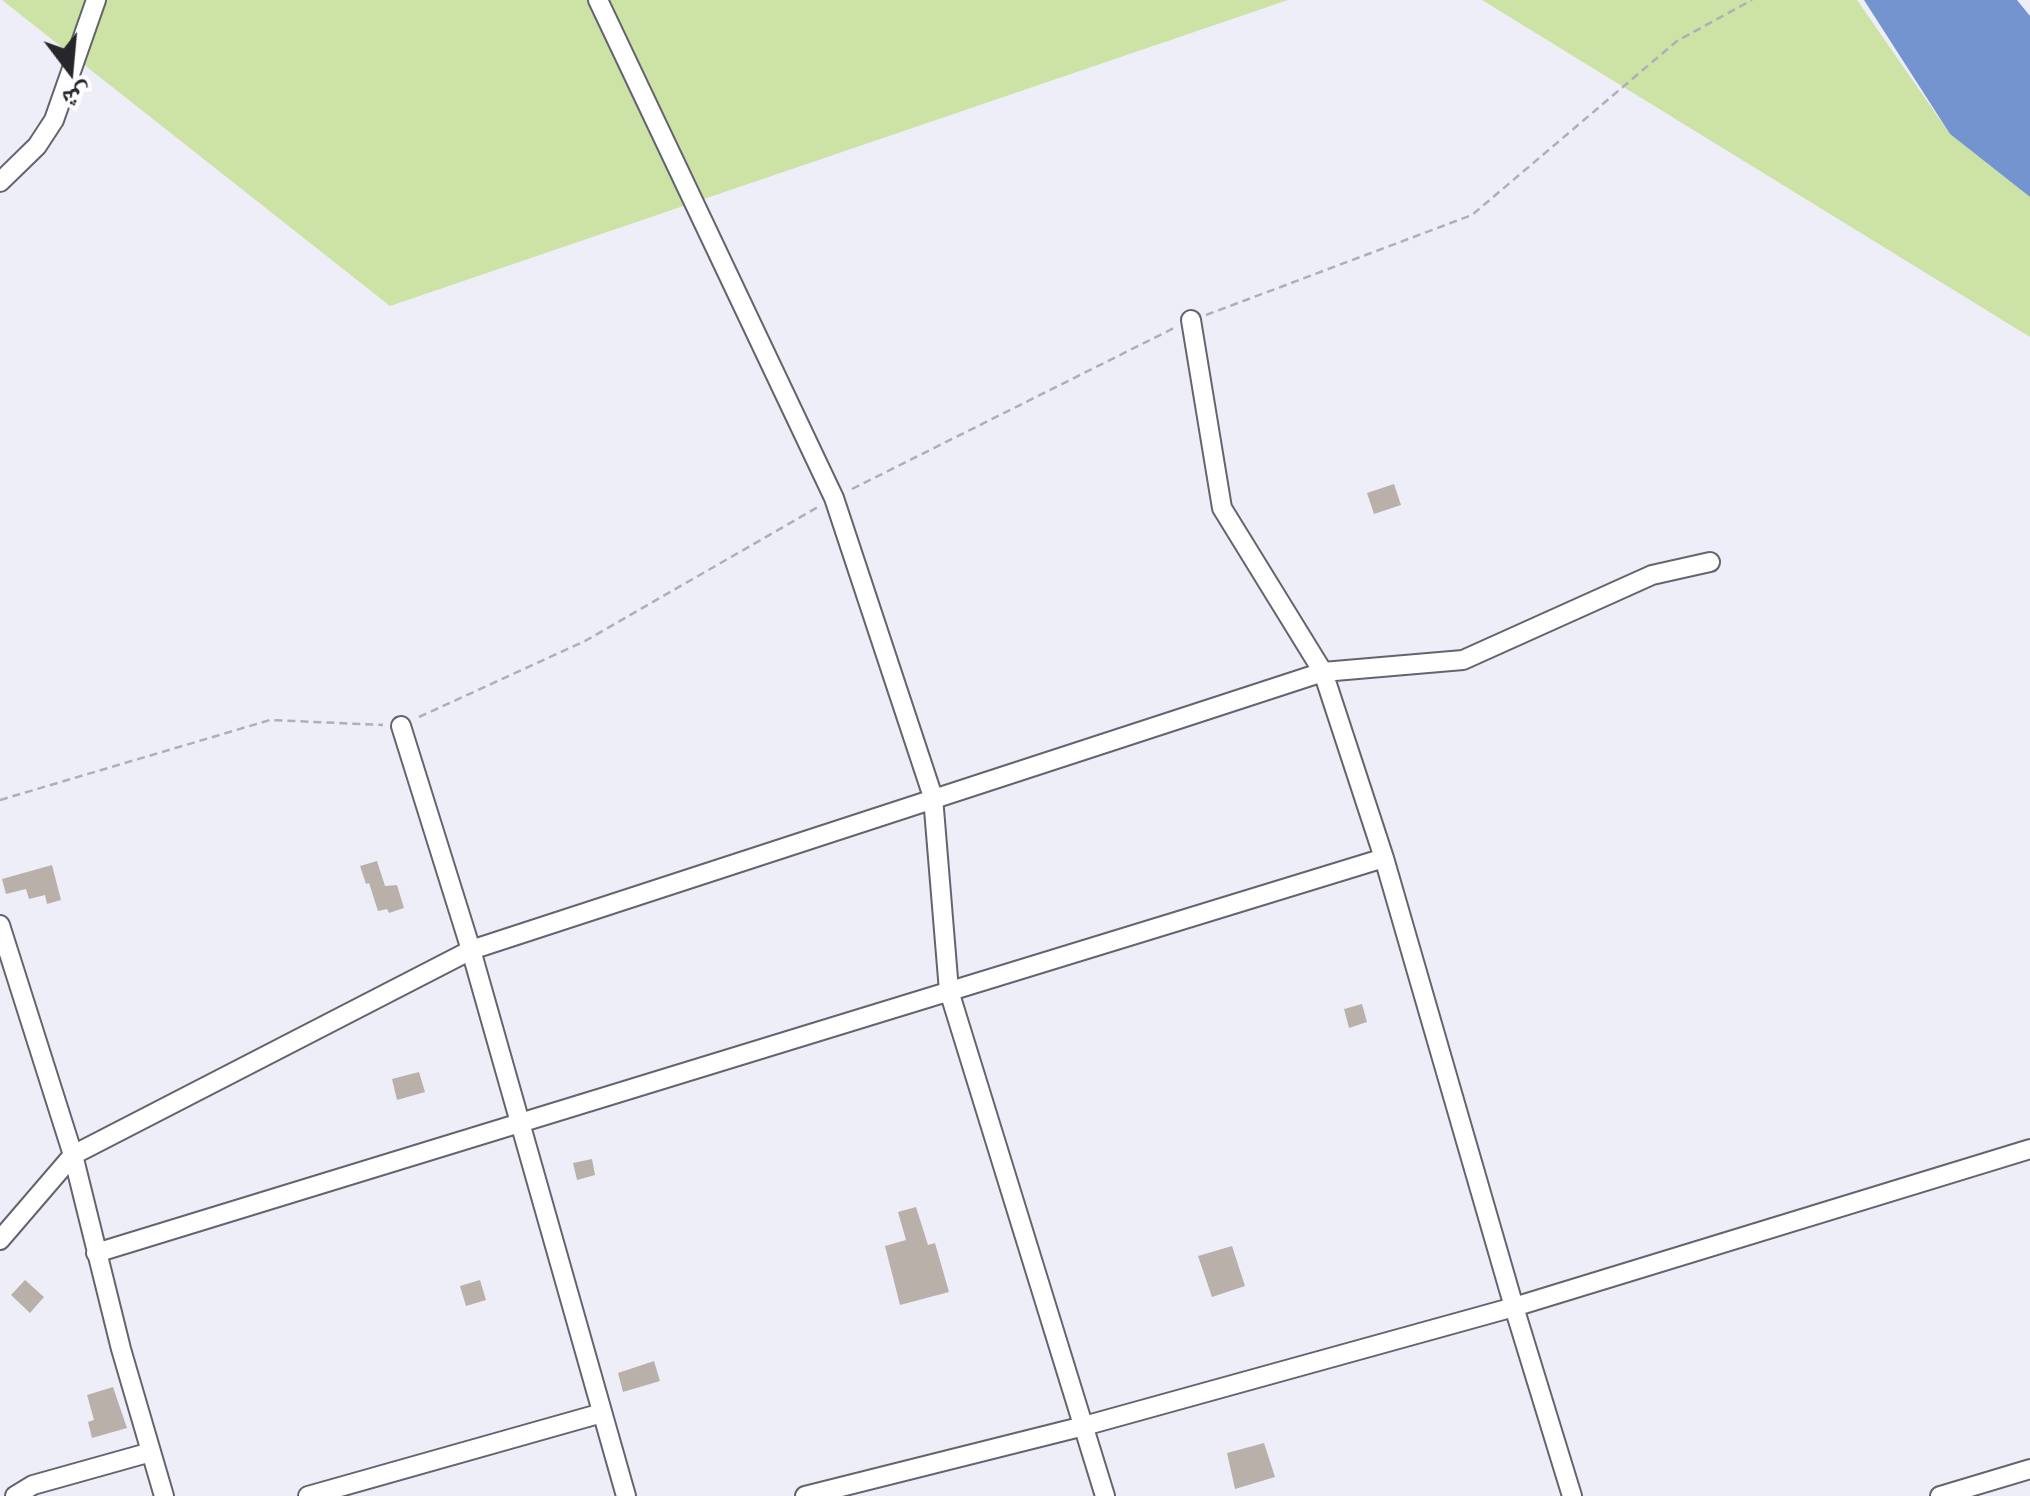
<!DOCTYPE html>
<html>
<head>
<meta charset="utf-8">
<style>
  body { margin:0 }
  #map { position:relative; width:2030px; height:1496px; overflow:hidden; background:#eeeef9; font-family:"Noto Sans","Noto Naskh Arabic",sans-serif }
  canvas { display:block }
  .north { position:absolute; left:20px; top:20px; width:100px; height:100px; -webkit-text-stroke:8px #fdfdff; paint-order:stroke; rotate:164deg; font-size:28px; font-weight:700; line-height:40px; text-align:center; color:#27272b }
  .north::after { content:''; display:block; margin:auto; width:35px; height:45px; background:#27272b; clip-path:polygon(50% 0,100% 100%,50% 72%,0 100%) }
</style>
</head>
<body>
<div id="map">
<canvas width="2030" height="1496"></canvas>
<div class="north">ش</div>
</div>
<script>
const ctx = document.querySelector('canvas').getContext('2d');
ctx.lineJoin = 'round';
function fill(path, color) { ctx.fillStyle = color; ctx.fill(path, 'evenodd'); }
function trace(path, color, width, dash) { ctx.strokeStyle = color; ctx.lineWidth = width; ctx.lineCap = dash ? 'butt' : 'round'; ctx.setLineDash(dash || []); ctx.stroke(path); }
const green = new Path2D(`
  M2 0H1288L390 306Z
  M1482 0H1857L1950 134 2030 197V337Z`);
const water = new Path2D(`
  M1864 0H2017L2030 16V197L1950 134Z`);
const building = new Path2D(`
  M1394 484 1401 505 1374 514 1367 493Z
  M377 861 385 886 397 885 404 908 389 913 387 909 378 911 369 883 366 884 360 866Z
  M52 865 61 900 47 904 45 895 29 899 26 889 6 894 2 879Z
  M1362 1004 1367 1022 1349 1028 1344 1009Z
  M419 1072 425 1092 397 1100 392 1079Z
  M592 1159 595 1175 577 1180 573 1163Z
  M916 1207 928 1245 935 1243 949 1292 900 1305 885 1246 906 1240 898 1212Z
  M1232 1246 1245 1286 1212 1297 1198 1256Z
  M25 1280 44 1297 30 1313 11 1295Z
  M480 1280 486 1300 466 1306 460 1286Z
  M654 1361 660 1381 623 1392 618 1373Z
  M113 1387 127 1428 92 1438 88 1422 94 1420 87 1395Z
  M1264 1443 1275 1477 1235 1489 1227 1453Z`);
const path = new Path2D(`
  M1206 315 1472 215 1677 41 1752 0
  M852 489 1176 327
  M419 717 585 641 818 507
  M0 800 270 720 383 725`);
const street = new Path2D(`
  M598 0 834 498 933 797 949 991 1105 1496
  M0 182 37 146 54 120 96 0
  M1191 320 1222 508 1323 672 1384 858 1514 1307 1572 1496
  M401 726 471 950 626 1496
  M0 925 73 1155 121 1349 164 1496
  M0 1240 73 1155 471 950 1323 672 1463 660 1652 575 1710 562
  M96 1253 1384 858
  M15 1496 33 1485 151 1452
  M308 1496 602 1413
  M805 1496 1084 1426 1514 1307 2030 1149
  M1940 1496 2030 1469`);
fill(green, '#cde2a5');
fill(water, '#7394ce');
fill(building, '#b9b1a9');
trace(street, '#64646e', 22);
trace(path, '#afafb8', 2.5, [8, 5]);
trace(street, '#fff', 18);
</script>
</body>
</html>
